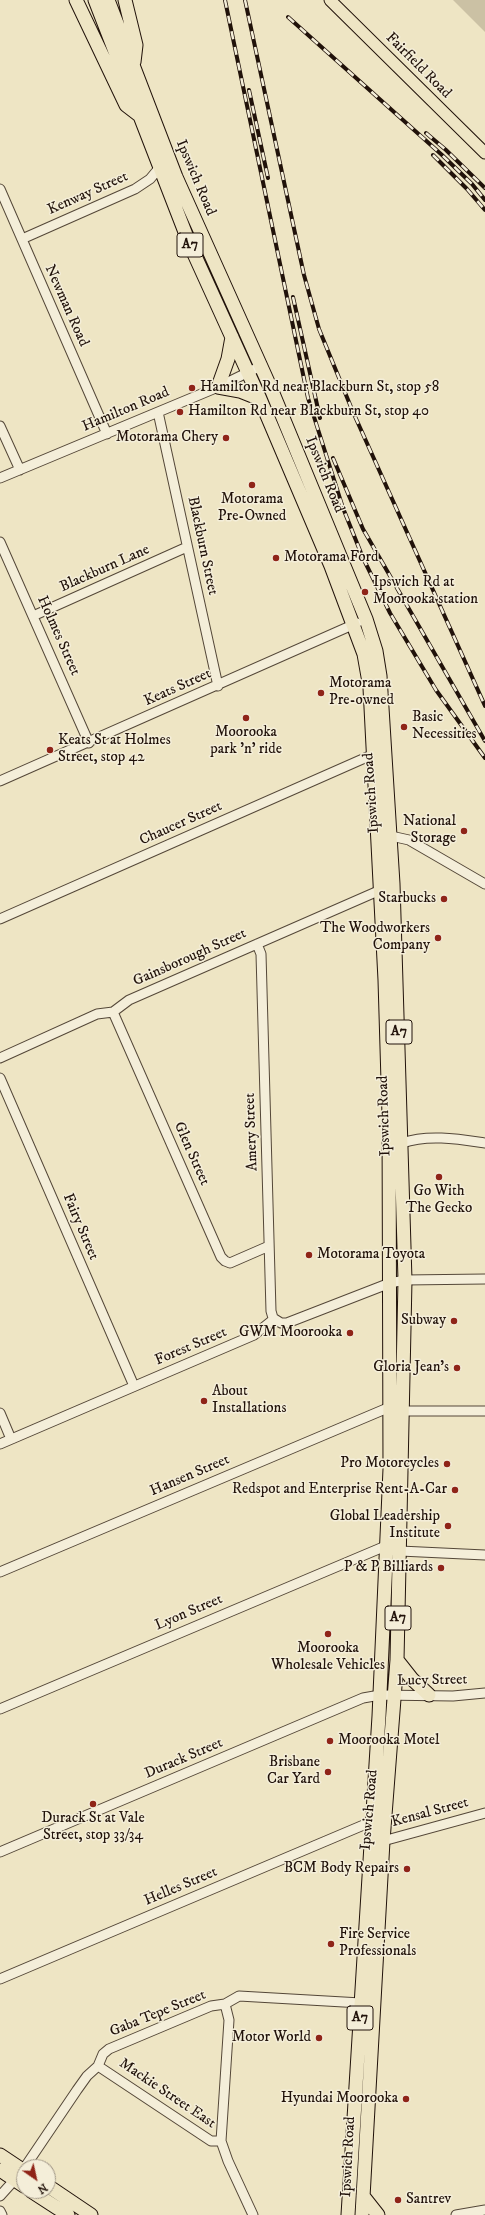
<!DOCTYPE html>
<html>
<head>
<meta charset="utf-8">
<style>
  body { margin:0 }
  #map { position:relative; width:485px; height:2215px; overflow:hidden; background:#eee5c4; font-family:"IM FELL DW Pica",serif }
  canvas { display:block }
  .north { position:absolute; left:16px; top:2159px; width:40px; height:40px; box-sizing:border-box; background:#f4eed9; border:1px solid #a09686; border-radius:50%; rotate:146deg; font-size:11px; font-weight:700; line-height:16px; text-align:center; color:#21120a }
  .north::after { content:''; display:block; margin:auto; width:14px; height:18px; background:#8f2418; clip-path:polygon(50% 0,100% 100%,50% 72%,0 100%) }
</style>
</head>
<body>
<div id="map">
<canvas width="485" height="2215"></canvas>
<div class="north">N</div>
</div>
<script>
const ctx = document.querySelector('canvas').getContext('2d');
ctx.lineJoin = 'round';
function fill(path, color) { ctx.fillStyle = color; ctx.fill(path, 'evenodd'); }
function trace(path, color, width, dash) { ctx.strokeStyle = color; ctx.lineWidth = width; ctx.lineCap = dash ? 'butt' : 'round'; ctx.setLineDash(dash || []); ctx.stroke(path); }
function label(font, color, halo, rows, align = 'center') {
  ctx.font = font + ' "IM FELL DW Pica",serif'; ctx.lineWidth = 3; ctx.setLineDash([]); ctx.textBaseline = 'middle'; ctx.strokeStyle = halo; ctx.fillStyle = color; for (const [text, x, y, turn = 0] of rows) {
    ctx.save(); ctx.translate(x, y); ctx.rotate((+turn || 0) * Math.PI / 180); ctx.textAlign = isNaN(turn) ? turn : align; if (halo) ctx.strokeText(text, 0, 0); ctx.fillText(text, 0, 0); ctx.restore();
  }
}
const green = new Path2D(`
  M453 0H485V32Z`);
const minor = new Path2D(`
  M0 189 107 434
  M22 239 135 189 150 179 160 167
  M158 412 218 686
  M0 426 20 470
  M0 478 218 387 261 366
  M0 542 89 743
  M33 616 187 547
  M0 781 357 623
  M391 836 409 840 485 884
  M0 919 374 754
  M257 944 261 954 271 1311 273 1318 281 1323H287L390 1283 405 1280 485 1279
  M113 1012 221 1257 225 1261 230 1263 269 1246
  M0 1058 97 1014 113 1012 129 1000 385 888
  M0 1078 134 1386
  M402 1143C428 1134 458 1139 485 1143
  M403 1411H485
  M0 1413 11 1439
  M0 1444 254 1335 274 1319
  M400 1551 485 1555
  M0 1572 390 1407
  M0 1709 388 1545
  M383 1841 485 1813
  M0 1852 363 1698 380 1695 453 1696 485 1693
  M0 1979 373 1821
  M225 2004 229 2020 221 2141 228 2161 253 2215
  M98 2066 211 2141H221
  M25 2167 77 2090 87 2076 98 2066 103 2054 109 2049 211 2006 225 2004 239 1996 361 2003
  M0 2196 18 2176
  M0 2211 2 2215
  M456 2215 485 2210`);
const major = new Path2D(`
  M330 0 485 153`);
const highway = new Path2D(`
  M76 0 126 105 139 115
  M95 0 190 245 260 399 331 566 364 654 370 688 385 980 389 1115 390 1469 379 1716 348 2215
  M108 0 176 177 272 391 366 619 376 651 380 676 393 884 405 1280 397 1660 383 1841 362 2215
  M125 0 136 45 134 62
  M232 337 228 359 218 387 240 391 260 399
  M397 1660 412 1679 429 1695
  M0 2155 24 2171
  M0 2170 24 2186
  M48 2186 91 2215
  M31 2191 68 2215
  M363 2196 378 2215`);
const rail = new Path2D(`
  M225 0 308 398 343 508 363 558 390 613 436 690 485 758
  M245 0 304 275 319 329 353 412 485 706
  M288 17 442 155 472 184 485 200
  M249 90 268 178
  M426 133 446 150 485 188
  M433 155 467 189 485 210
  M293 297 320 418
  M333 458 363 529 485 741`);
const markers = [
  [192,388,4,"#8f2418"],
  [180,412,4,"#8f2418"],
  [226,438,4,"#8f2418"],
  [252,485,4,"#8f2418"],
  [276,558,4,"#8f2418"],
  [365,592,4,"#8f2418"],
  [321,693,4,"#8f2418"],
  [246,718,4,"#8f2418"],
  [404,727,4,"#8f2418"],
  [50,750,4,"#8f2418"],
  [464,831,4,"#8f2418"],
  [444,899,4,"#8f2418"],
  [438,938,4,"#8f2418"],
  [439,1177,4,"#8f2418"],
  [309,1255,4,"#8f2418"],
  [454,1321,4,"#8f2418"],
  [350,1333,4,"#8f2418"],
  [457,1368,4,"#8f2418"],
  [204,1401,4,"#8f2418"],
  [447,1464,4,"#8f2418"],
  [455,1490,4,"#8f2418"],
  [448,1526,4,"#8f2418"],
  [441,1568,4,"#8f2418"],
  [328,1634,4,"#8f2418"],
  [330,1741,4,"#8f2418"],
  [328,1772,4,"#8f2418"],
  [93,1804,4,"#8f2418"],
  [407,1869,4,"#8f2418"],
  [331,1944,4,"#8f2418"],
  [319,2038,4,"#8f2418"],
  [406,2099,4,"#8f2418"],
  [398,2200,4,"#8f2418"]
];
const shields = [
  [190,245,26],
  [399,1032,26],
  [398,1618,26],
  [360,2018,26]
];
const shieldNames = [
  ["A7",190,245],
  ["A7",399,1032],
  ["A7",398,1618],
  ["A7",360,2018]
];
const streetNames = [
  ["Fairfield Road",418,66,45],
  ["Ipswich Road",195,178,67],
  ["Kenway Street",88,194,-24],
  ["Newman Road",66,306,66],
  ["Hamilton Road",126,410,-23],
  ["Ipswich Road",324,475,68],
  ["Blackburn Street",202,546,78],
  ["Blackburn Lane",105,569,-24],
  ["Holmes Street",58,636,66],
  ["Keats Street",178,688,-24],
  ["Ipswich Road",372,793,-94],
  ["Chaucer Street",181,824,-24],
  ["Gainsborough Street",190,958,-24],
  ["Ipswich Road",385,1116,-92],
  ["Amery Street",252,1132,-92],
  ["Glen Street",191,1154,66],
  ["Fairy Street",80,1227,67],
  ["Forest Street",191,1347,-23],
  ["Hansen Street",190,1476,-23],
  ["Lyon Street",189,1613,-23],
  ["Lucy Street",432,1681,-1],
  ["Durack Street",184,1759,-23],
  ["Ipswich Road",370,1810,-85],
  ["Kensal Street",430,1813,-15],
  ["Helles Street",181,1887,-23],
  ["Gaba Tepe Street",158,2014,-22],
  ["Mackie Street East",167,2094,34],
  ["Ipswich Road",349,2157,-87]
];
const poiNames = [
  ["Hamilton Rd near Blackburn St, stop 58",200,388,"left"],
  ["Hamilton Rd near Blackburn St, stop 40",188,412,"left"],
  ["Motorama Chery",218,438],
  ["Motorama",252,500,"center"],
  ["Pre-Owned",252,517,"center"],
  ["Motorama Ford",284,558,"left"],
  ["Ipswich Rd at",373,583,"left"],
  ["Moorooka station",373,600,"left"],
  ["Motorama",329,684,"left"],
  ["Pre-owned",329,701,"left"],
  ["Basic",412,718,"left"],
  ["Necessities",412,735,"left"],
  ["Moorooka",246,733,"center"],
  ["park 'n' ride",246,750,"center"],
  ["Keats St at Holmes",58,741,"left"],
  ["Street, stop 42",58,758,"left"],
  ["National",456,822],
  ["Storage",456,839],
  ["Starbucks",436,899],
  ["The Woodworkers",430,929],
  ["Company",430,946],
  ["Go With",439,1192,"center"],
  ["The Gecko",439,1209,"center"],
  ["Motorama Toyota",317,1255,"left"],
  ["Subway",446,1321],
  ["GWM Moorooka",342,1333],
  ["Gloria Jean's",449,1368],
  ["About",212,1392,"left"],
  ["Installations",212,1409,"left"],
  ["Pro Motorcycles",439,1464],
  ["Redspot and Enterprise Rent-A-Car",447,1490],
  ["Global Leadership",440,1517],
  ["Institute",440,1534],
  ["P & P Billiards",433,1568],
  ["Moorooka",328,1649,"center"],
  ["Wholesale Vehicles",328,1666,"center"],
  ["Moorooka Motel",338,1741,"left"],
  ["Brisbane",320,1763],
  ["Car Yard",320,1780],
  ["Durack St at Vale",93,1819,"center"],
  ["Street, stop 33/34",93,1836,"center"],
  ["BCM Body Repairs",399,1869],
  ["Fire Service",339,1935,"left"],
  ["Professionals",339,1952,"left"],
  ["Motor World",311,2038],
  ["Hyundai Moorooka",398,2099],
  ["Santrev",406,2200,"left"]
];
fill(green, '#cbc1a4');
trace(minor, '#544738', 11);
trace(major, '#21120a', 13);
trace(highway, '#21120a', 15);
trace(minor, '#f4eed9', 9);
trace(major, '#eee5c4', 11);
trace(highway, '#eee5c4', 13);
trace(rail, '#21120a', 4);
trace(rail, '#f4eed9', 2.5, [8]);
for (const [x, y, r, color] of markers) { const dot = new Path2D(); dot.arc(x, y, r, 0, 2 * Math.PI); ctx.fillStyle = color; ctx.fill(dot); trace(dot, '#f4eed9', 1.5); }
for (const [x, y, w] of shields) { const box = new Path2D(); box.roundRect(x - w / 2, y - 12, w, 24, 3); ctx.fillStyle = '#f4eed9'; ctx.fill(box); trace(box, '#21120a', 1); }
label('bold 14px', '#21120a', null, shieldNames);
label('15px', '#21120a', '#f4eed9', streetNames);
label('15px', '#21120a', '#f4eed9', poiNames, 'right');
</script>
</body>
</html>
